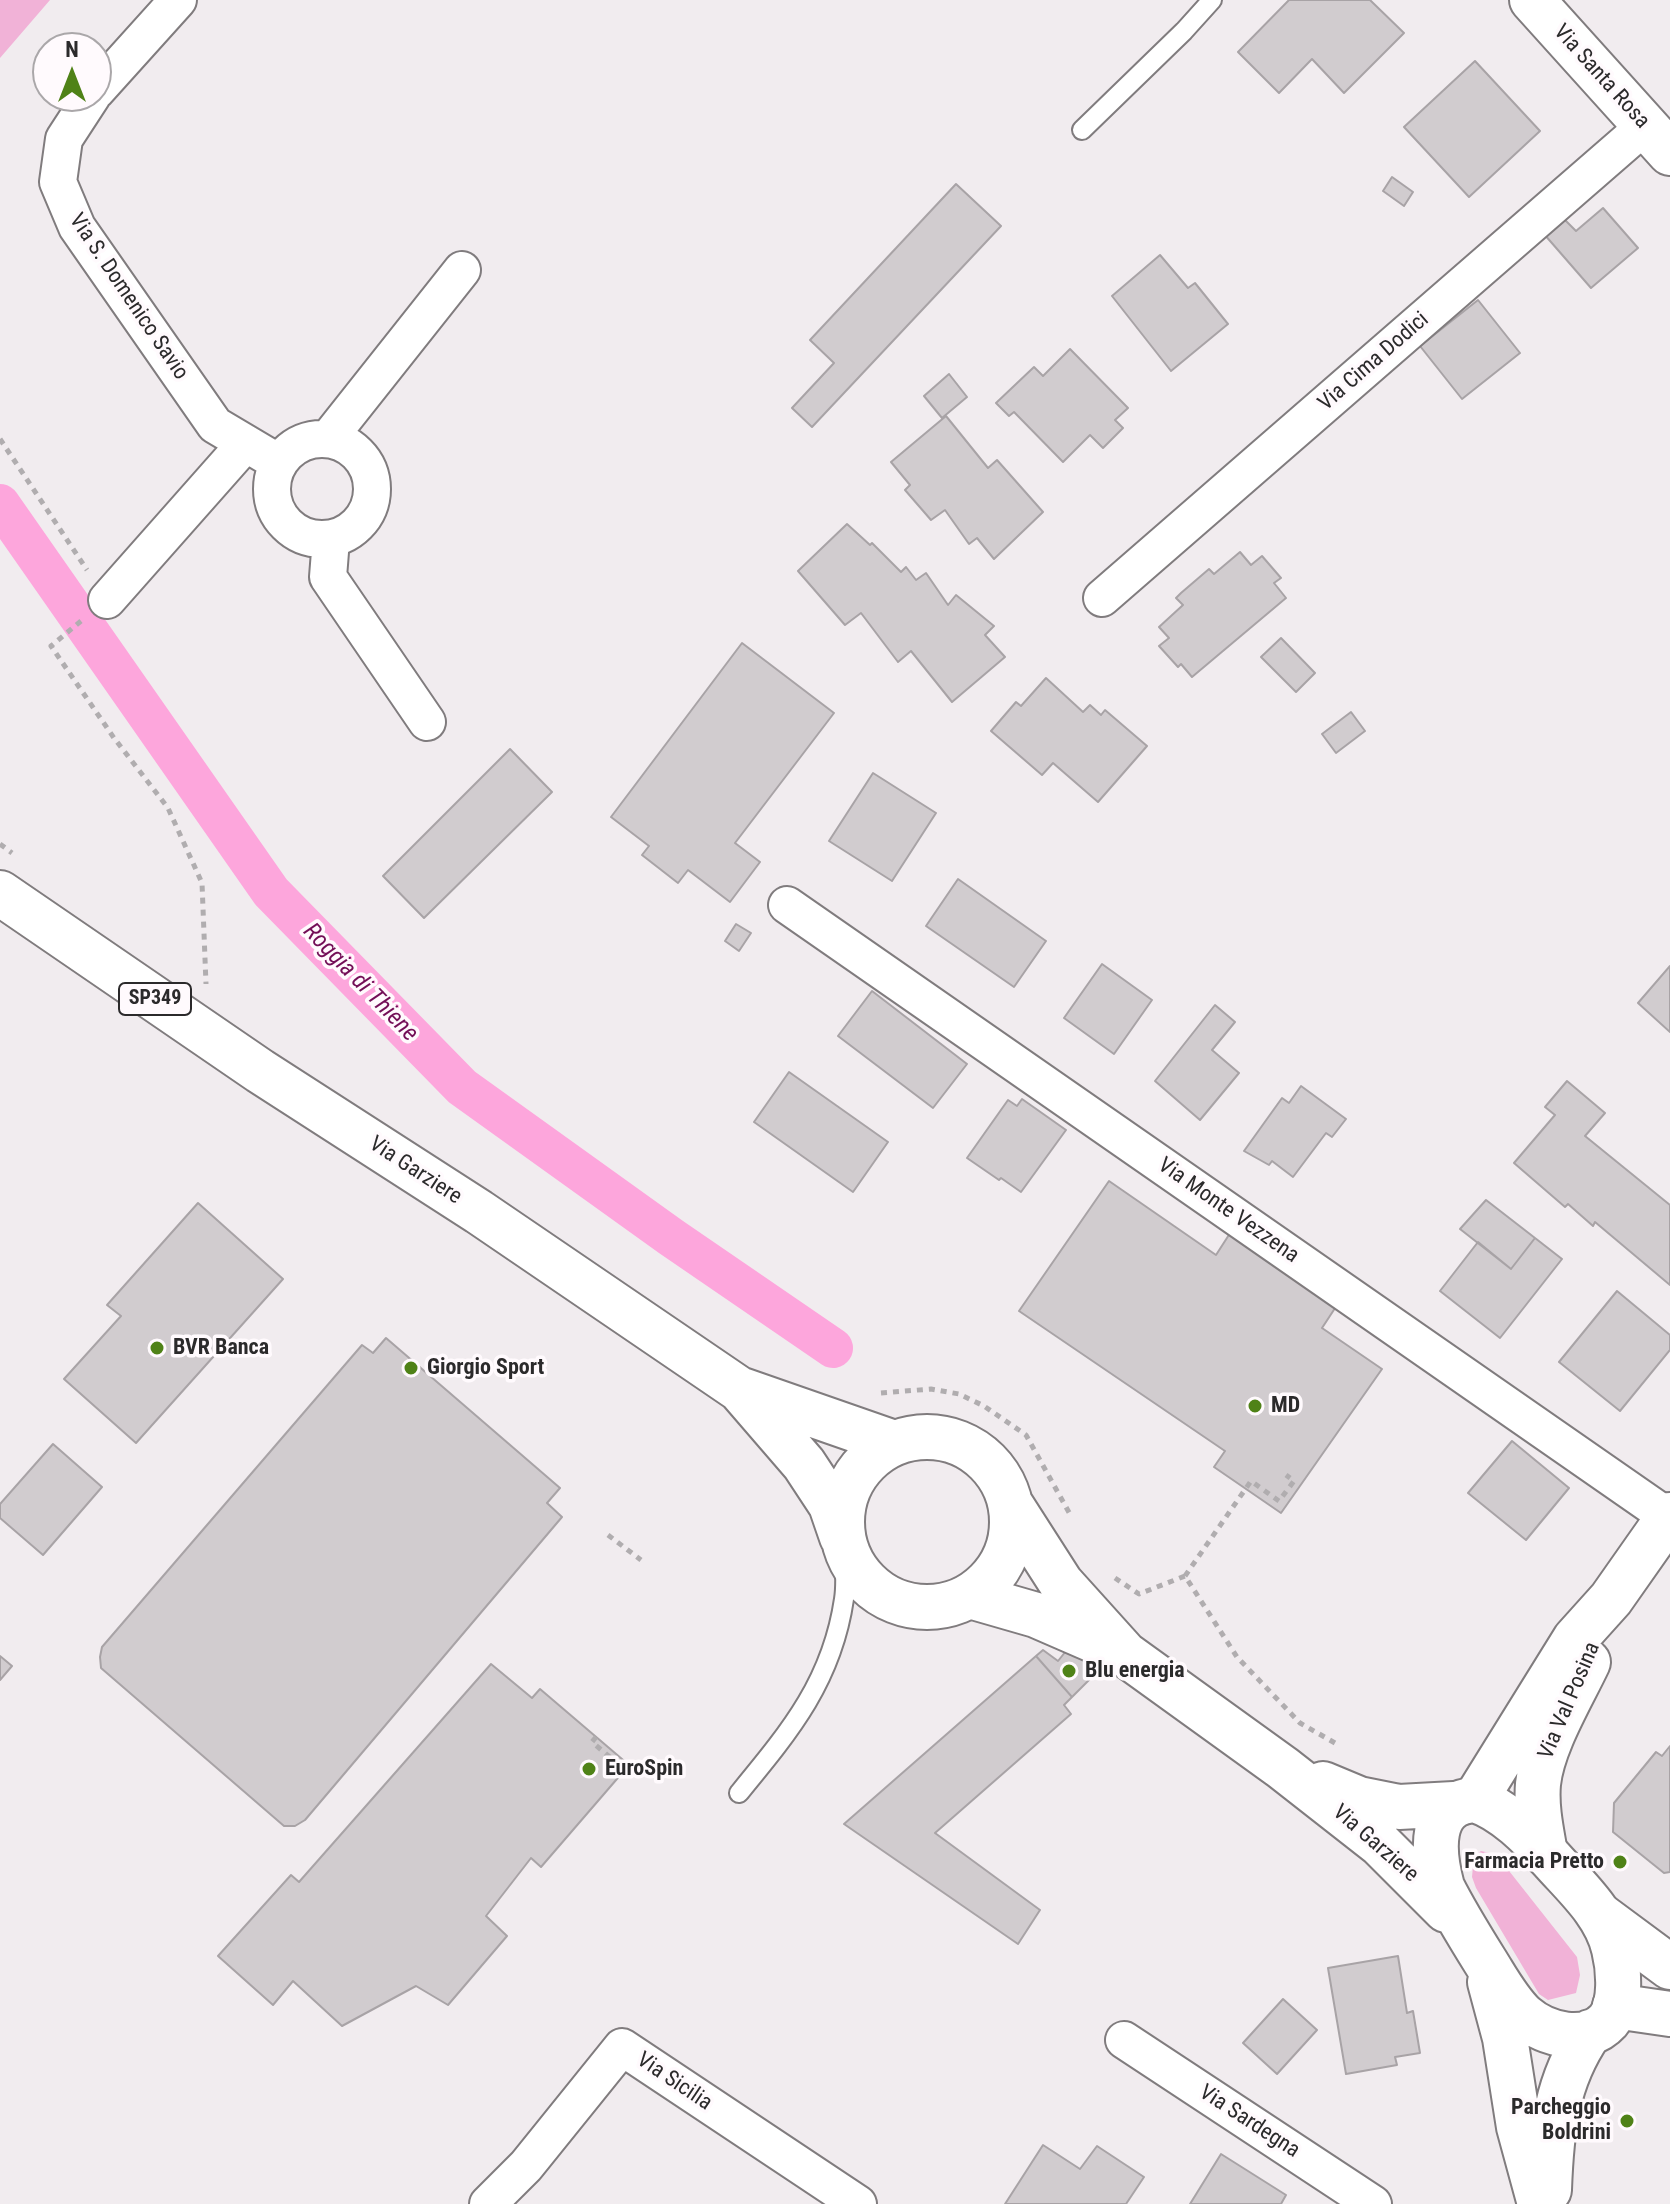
<!DOCTYPE html>
<html>
<head>
<meta charset="utf-8">
<style>
  body { margin:0 }
  #map { position:relative; width:1670px; height:2204px; overflow:hidden; background:#f1ecef; font-family:"Roboto Condensed",sans-serif }
  canvas { display:block }
  .north { position:absolute; left:32px; top:32px; width:80px; height:80px; box-sizing:border-box; background:#fffafd; border:2px solid #aaa7a9; border-radius:50%; rotate:0deg; font-size:22px; font-weight:700; line-height:32px; text-align:center; color:#2b2a2b }
  .north::after { content:''; display:block; margin:auto; width:28px; height:36px; background:#4f8217; clip-path:polygon(50% 0,100% 100%,50% 72%,0 100%) }
</style>
</head>
<body>
<div id="map">
<canvas width="1670" height="2204"></canvas>
<div class="north">N</div>
</div>
<script>
const ctx = document.querySelector('canvas').getContext('2d');
ctx.lineJoin = 'round';
function fill(path, color) { ctx.fillStyle = color; ctx.fill(path, 'evenodd'); }
function trace(path, color, width, dash) { ctx.strokeStyle = color; ctx.lineWidth = width; ctx.lineCap = dash ? 'butt' : 'round'; ctx.setLineDash(dash || []); ctx.stroke(path); }
function label(font, color, halo, rows, align = 'center') {
  ctx.font = font + ' "Roboto Condensed",sans-serif'; ctx.lineWidth = 7; ctx.setLineDash([]); ctx.textBaseline = 'middle'; ctx.strokeStyle = halo; ctx.fillStyle = color; for (const [text, x, y, turn = 0] of rows) {
    ctx.save(); ctx.translate(x, y); ctx.rotate((+turn || 0) * Math.PI / 180); ctx.textAlign = isNaN(turn) ? turn : align; if (halo) ctx.strokeText(text, 0, 0); ctx.fillText(text, 0, 0); ctx.restore();
  }
}
const green = new Path2D(`
  M0 0H50L0 58Z
  M1481 1851 1490 1853 1502 1862 1577 1957 1580 1975 1576 1993 1548 2000 1539 1994 1476 1888 1472 1877 1474 1856Z`);
const canal = new Path2D(`
  M0 504 271 892 462 1087 671 1237 833 1348`);
const building = new Path2D(`
  M1289 0H1370L1404 33 1344 93 1312 59 1279 93 1238 52Z
  M1475 61 1540 131 1469 197 1404 127Z
  M1392 177 1413 192 1404 206 1383 191Z
  M956 184 1001 226 812 427 792 408 834 363 810 340Z
  M1603 208 1638 248 1591 288 1544 234 1563 218 1576 231Z
  M1160 255 1188 288 1195 283 1228 324 1171 371 1112 296Z
  M1478 300 1520 353 1462 399 1420 346Z
  M1070 349 1128 408 1115 420 1123 428 1103 448 1090 435 1063 462 1014 412 1009 416 996 403 1034 367 1043 376Z
  M949 374 967 397 942 418 924 396Z
  M946 416 988 468 997 460 1043 512 994 559 977 538 969 544 945 510 931 520 905 490 910 485 891 462Z
  M847 524 870 545 872 543 901 572 906 567 916 580 926 573 948 605 956 595 994 626 985 635 1005 657 952 702 911 651 898 662 861 613 845 625 798 571Z
  M1240 552 1251 565 1262 556 1281 578 1274 583 1286 598 1192 677 1181 664 1178 667 1159 646 1169 638 1159 627 1183 605 1176 598 1181 593 1209 569 1214 574Z
  M1281 638 1315 673 1296 692 1261 657Z
  M742 643 834 713 735 843 760 862 730 902 688 870 678 883 642 855 649 846 611 817Z
  M1046 678 1083 712 1090 705 1101 715 1105 710 1147 746 1098 802 1053 763 1042 775 991 731 1016 702 1021 706Z
  M1351 712 1365 731 1336 753 1322 734Z
  M510 749 552 792 424 918 383 876Z
  M873 773 936 813 892 881 829 841Z
  M958 879 1046 941 1014 987 926 926Z
  M736 924 751 933 739 951 725 941Z
  M1102 964 1152 1000 1114 1054 1064 1018Z
  M1670 966V1032L1638 1003Z
  M872 991 967 1064 933 1108 838 1036Z
  M1215 1005 1235 1022 1212 1050 1239 1073 1200 1120 1155 1081Z
  M789 1072 888 1142 853 1192 754 1122Z
  M1567 1081 1605 1113 1585 1136 1670 1205V1285L1595 1222 1593 1226 1568 1204 1565 1207 1514 1163 1555 1115 1545 1107Z
  M1301 1086 1346 1119 1332 1137 1326 1133 1293 1177 1272 1161 1269 1165 1244 1151 1282 1098 1289 1103Z
  M1022 1099 1066 1130 1021 1192 1001 1178 999 1180 967 1158 1008 1100 1017 1106Z
  M1109 1181 1216 1255 1234 1227 1343 1296 1322 1328 1382 1369 1281 1513 1214 1467 1225 1451 1019 1311Z
  M1486 1200 1535 1238 1511 1269 1460 1229Z
  M198 1203 283 1279 136 1443 64 1379 121 1316 107 1305Z
  M1535 1238 1562 1259 1500 1338 1440 1291 1478 1242 1511 1269Z
  M1617 1291 1670 1335V1350L1620 1411 1559 1362Z
  M386 1338 560 1488 547 1503 562 1517 305 1820 295 1826H284L101 1668 100 1657 102 1647 362 1345 373 1353Z
  M1512 1441 1569 1488 1526 1540 1468 1493Z
  M53 1444 102 1487 43 1555 0 1518V1504Z
  M1074 1641 1088 1663 1091 1678 1072 1697 1036 1656 1043 1650 1058 1661Z
  M0 1656 12 1666 0 1680Z
  M1036 1656 1072 1697 1064 1705 1071 1714 935 1833 1040 1910 1018 1944 844 1824Z
  M491 1664 532 1698 540 1689 629 1765 541 1867 531 1858 486 1916 507 1936 448 2005 416 1986 342 2026 293 1981 273 2005 218 1956 291 1875 299 1882Z
  M1670 1746V1872L1664 1873 1613 1832 1614 1803 1656 1752 1662 1756Z
  M1398 1956 1407 2013 1413 2011 1420 2053 1395 2057 1397 2065 1346 2074 1328 1968Z
  M1283 1999 1317 2030 1277 2074 1243 2043Z
  M1043 2145 1080 2169 1097 2146 1144 2177 1126 2204H1005Z
  M1221 2154 1286 2195 1281 2204H1190Z`);
const path = new Path2D(`
  M0 439 87 570
  M81 621 51 646 114 738 168 808 202 883 206 984
  M0 844 12 853
  M881 1393 931 1389 959 1394 984 1406 1026 1435 1071 1516
  M608 1535 641 1560
  M1185 1576 1251 1481 1279 1501 1294 1481 1286 1475
  M1115 1578 1139 1594 1185 1576 1237 1657 1300 1723 1335 1743
  M596 1737 592 1742 625 1770`);
const lane = new Path2D(`
  M1082 130 1184 31 1212 0
  M739 1793C790 1731 832 1681 844 1599 847 1581 844 1560 844 1542`);
const street = new Path2D(`
  M96 91 178 0
  M92 96 64 139 58 182 77 227 215 425 279 463
  M272 489a50 50 0 1 1 100 0a50 50 0 1 1-100 0Z
  M328 439 462 270
  M331 539 328 577 427 722
  M1102 598 1645 126
  M107 600 245 444
  M787 905 1668 1517
  M1124 2040 1373 2204
  M488 2204 526 2166 622 2047 858 2204`);
const secondary = new Path2D(`
  M1532 0 1670 153
  M1475 1800 1575 1639 1611 1599 1670 1515
  M1545 1853C1541 1830 1536 1807 1538 1784 1542 1745 1571 1698 1588 1662
  M1601 1916 1670 1967
  M1615 2006 1670 2014`);
const primary = new Path2D(`
  M0 893 260 1071 479 1212 739 1389 894 1443
  M741 1391 804 1464 831 1505 842 1537
  M842 1522a85 85 0 1 1 170 0a85 85 0 1 1-170 0Z
  M1011 1505 1061 1583 1125 1654 1283 1768 1380 1844 1446 1910
  M970 1596 1036 1615 1112 1648
  M1323 1784 1359 1799 1399 1807 1454 1804
  M1475 1800C1504 1809 1531 1837 1552 1860 1575 1886 1606 1913 1614 1949 1619 1969 1622 2004 1608 2021 1586 2045 1546 2035 1524 2016 1508 2001 1497 1980 1485 1961 1470 1937 1455 1913 1442 1887 1433 1853 1427 1803 1475 1800Z
  M1490 1982 1505 2038 1519 2127 1540 2204
  M1549 2190C1551 2132 1556 2081 1590 2032`);
const markers = [
  [157,1348,8,"#4f8217"],
  [411,1368,8,"#4f8217"],
  [1255,1406,8,"#4f8217"],
  [1069,1671,8,"#4f8217"],
  [589,1769,8,"#4f8217"],
  [1620,1862,8,"#4f8217"],
  [1627,2121,8,"#4f8217"]
];
const shields = [
  [155,999,72]
];
const shieldNames = [
  ["SP349",155,999]
];
const streetNames = [
  ["Via Santa Rosa",1601,77,48],
  ["Via S. Domenico Savio",128,297,56],
  ["Via Cima Dodici",1374,362,-41],
  ["Via Garziere",415,1171,33],
  ["Via Monte Vezzena",1228,1211,35],
  ["Via Val Posina",1570,1701,-67],
  ["Via Garziere",1375,1844,41],
  ["Via Sicilia",674,2082,34],
  ["Via Sardegna",1249,2122,33]
];
const poiNames = [
  ["BVR Banca",173,1348],
  ["Giorgio Sport",427,1368],
  ["MD",1271,1406],
  ["Blu energia",1085,1671],
  ["EuroSpin",605,1769],
  ["Farmacia Pretto",1604,1862,"right"],
  ["Parcheggio",1611,2108,"right"],
  ["Boldrini",1611,2133,"right"]
];
const waterNames = [
  ["Roggia di Thiene",360,983,46]
];
fill(green, '#f1b2d7');
trace(canal, '#fda6dc', 40);
fill(building, '#d1cccf');
trace(building, '#a8a3a6', 2);
trace(lane, '#807c7e', 22);
trace(street, '#807c7e', 40);
trace(secondary, '#807c7e', 48);
trace(primary, '#807c7e', 48);
trace(path, '#b0adaf', 5, [6, 6]);
trace(lane, '#fff', 18);
trace(street, '#fff', 36);
trace(secondary, '#fff', 44);
trace(primary, '#fff', 44);
for (const [x, y, r, color] of markers) { const dot = new Path2D(); dot.arc(x, y, r, 0, 2 * Math.PI); ctx.fillStyle = color; ctx.fill(dot); trace(dot, '#fffafd', 3); }
for (const [x, y, w] of shields) { const box = new Path2D(); box.roundRect(x - w / 2, y - 16, w, 32, 6); ctx.fillStyle = '#fffafd'; ctx.fill(box); trace(box, '#2b2a2b', 2); }
label('bold 20px', '#2b2a2b', null, shieldNames);
label('22px', '#2b2a2b', '#fffafd', streetNames);
label('bold 22px', '#2b2a2b', '#fffafd', poiNames, 'left');
label('italic 24px', '#730e57', '#fffafd', waterNames);
</script>
</body>
</html>
